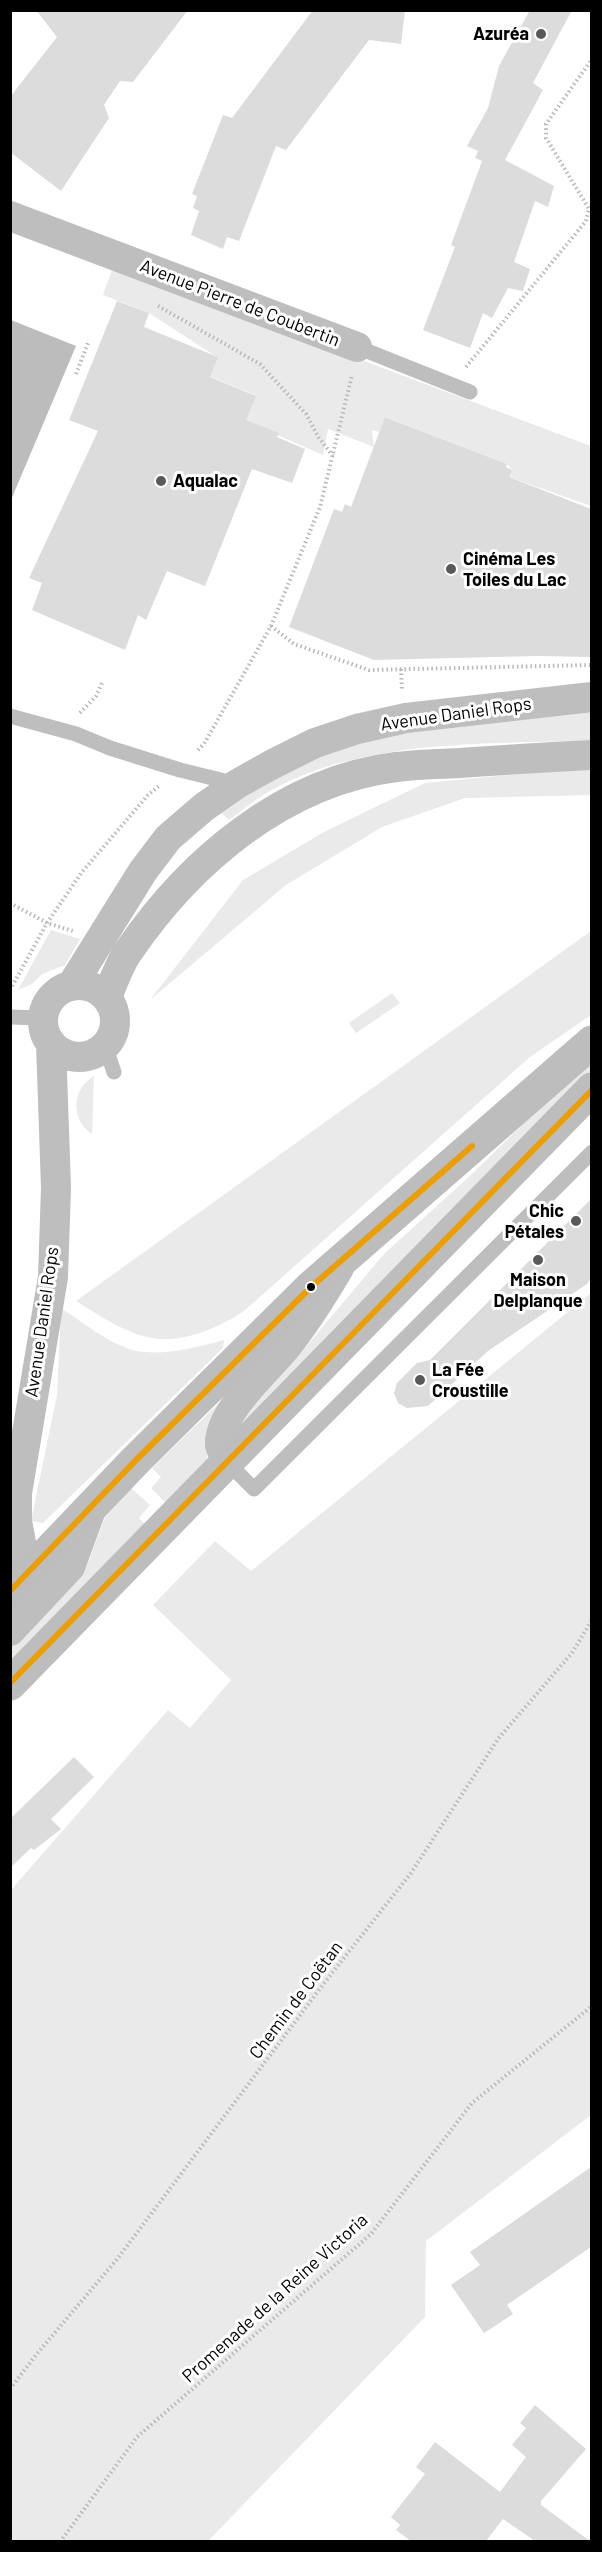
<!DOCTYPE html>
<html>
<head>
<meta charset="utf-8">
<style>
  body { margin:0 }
  #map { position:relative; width:602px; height:2552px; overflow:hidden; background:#fff; font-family:Barlow,sans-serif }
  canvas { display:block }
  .frame { position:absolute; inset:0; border:12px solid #000; pointer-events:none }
</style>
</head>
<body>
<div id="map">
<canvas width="602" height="2552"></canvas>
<div class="frame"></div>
</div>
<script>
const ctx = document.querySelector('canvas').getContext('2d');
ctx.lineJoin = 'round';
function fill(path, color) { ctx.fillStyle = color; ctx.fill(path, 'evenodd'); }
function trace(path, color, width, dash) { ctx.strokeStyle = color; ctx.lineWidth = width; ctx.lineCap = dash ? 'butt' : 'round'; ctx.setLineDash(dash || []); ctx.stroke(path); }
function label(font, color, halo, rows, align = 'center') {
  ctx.font = font + ' Barlow,sans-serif'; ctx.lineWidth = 6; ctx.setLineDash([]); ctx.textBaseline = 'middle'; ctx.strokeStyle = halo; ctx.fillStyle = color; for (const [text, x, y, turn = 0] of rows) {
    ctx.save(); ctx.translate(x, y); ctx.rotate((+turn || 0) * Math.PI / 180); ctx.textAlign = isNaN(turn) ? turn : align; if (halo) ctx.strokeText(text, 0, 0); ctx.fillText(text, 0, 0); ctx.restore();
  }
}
const green = new Path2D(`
  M113 267 591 446V506L509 477 512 470 507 464 386 417 379 432 372 430 374 447 328 429 323 455 245 421 255 395 209 376 217 357 149 313 103 295Z
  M591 703V740C486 745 365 738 270 791 255 799 242 811 229 820L219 811 344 740Z
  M591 767V795L465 798 382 827 286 885 150 1000 243 880 324 832 425 783Z
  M51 930 80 939 65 965 42 974 32 984 18 990Z
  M591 931V1015L530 1057 244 1311C220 1327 182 1344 152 1338 124 1333 99 1315 76 1301Z
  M392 993 400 1003 356 1033 349 1023Z
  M591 1057V1077L236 1438 240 1411 304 1349 384 1254 472 1174Z
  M94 1076 92 1134C71 1120 71 1090 94 1076Z
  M591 1293V2115L426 2241 425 2317 208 2541H11V1890L168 1710 190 1728 231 1680 153 1605 215 1541 251 1571Z
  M61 1308C84 1323 110 1345 137 1351 165 1356 198 1347 224 1340L223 1348 43 1523 31 1521 57 1395Z
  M219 1403 223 1407C207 1429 203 1438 209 1465L170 1507 151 1488 161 1477 152 1468Z
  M131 1488 150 1505 139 1518 148 1527 11 1670 10 1646 88 1563 105 1517Z`);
const water = new Path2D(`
  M11 320 76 346 11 500Z`);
const building = new Path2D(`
  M36 10H188L133 82 120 81 104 105 109 118 61 191 10 152V97L57 37Z
  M313 10H405L401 44 369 40 286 150 276 146 239 241 227 237 223 249 191 235 199 211 193 208 197 196 192 194 223 115 232 118Z
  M530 10H572L533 83 543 90 505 160 554 186 548 207 535 201 514 262 530 269 523 291 508 288 492 318 483 313 470 348 423 330 455 247 451 245 482 161 475 158 478 151 467 146 488 108 499 66Z
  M117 301 149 313 144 327 218 357 210 377 256 396 246 420 279 433 277 437 305 449 292 483 252 469 205 586 167 571 146 620 138 615 125 650 32 610 42 583 29 578 98 431 69 420Z
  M385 417 507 464 506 467 512 470 509 477 591 509V657L536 656 374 660 289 627 334 509 342 512 345 504 351 507Z
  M591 1199V1278L587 1284 488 1351 428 1406 407 1408 398 1403 394 1393 397 1383 417 1363 430 1360Z
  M74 1757 94 1777 51 1819 61 1829 34 1850 31 1848 10 1868V1819Z
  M591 2167V2247L507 2305 513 2314 484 2333 451 2285 480 2265 470 2252Z
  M535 2405 586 2449 541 2501V2505L590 2541H535L503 2519 486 2541H411L396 2530 400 2525 391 2517 425 2474 416 2467 435 2442 500 2492 526 2457 512 2445 526 2428 520 2423Z`);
const path = new Path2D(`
  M158 306 260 364 306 414 319 438 333 456
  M466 367 586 221 589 209 546 138V124L592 59
  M76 374 88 343
  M271 626 294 644 369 670 590 665
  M401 669 402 690
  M80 713 96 696 102 683
  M198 750 204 744 271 626 320 507 352 375
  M10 903 47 923 73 931
  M10 990 47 923 82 872 148 795 159 786
  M10 2389 36 2355 118 2258 325 1982 411 1873 498 1739 572 1653 592 1620
  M60 2542 137 2437 371 2234 472 2103 592 2006`);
const service = new Path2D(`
  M357 347 470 392
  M10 716 76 734 110 748 180 770 237 784
  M10 1017 43 1018
  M105 1046 114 1072
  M227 1462 254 1489 592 1152`);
const minor = new Path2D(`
  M10 216 357 347
  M72 985 143 871 168 838 204 807 237 784 271 765 315 743 357 729 406 718 592 697
  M43 1021a36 36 0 1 1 72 0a36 36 0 1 1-72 0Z
  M107 997C113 983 119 965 128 952 190 861 284 781 396 767 417 764 439 764 460 763 504 760 548 757 592 755
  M227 1462C225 1457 221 1450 220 1445 218 1412 269 1369 287 1346 307 1321 323 1295 339 1268
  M27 1575 17 1521V1493L53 1277 56 1188 51 1043
  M10 1631 70 1567 92 1507`);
const primary = new Path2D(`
  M10 1592 136 1460 311 1287 592 1042
  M10 1684 592 1089`);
const bus1 = new Path2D(`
  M10 1591 136 1460 311 1287 472 1146
  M10 1683 592 1090`);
const markers = [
  [541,34,6,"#595959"],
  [161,481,6,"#595959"],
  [451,569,6,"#595959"],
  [576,1221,6,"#595959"],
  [538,1260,6,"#595959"],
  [311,1287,5,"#000"],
  [420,1380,6,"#595959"]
];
const poiNames = [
  ["Azuréa",529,34,"right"],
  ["Aqualac",173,481],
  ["Cinéma Les",463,559],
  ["Toiles du Lac",463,580],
  ["Chic",564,1211,"right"],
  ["Pétales",564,1232,"right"],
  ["Maison",538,1280,"center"],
  ["Delplanque",538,1301,"center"],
  ["La Fée",432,1370],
  ["Croustille",432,1391]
];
const streetNames = [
  ["Avenue Pierre de Coubertin",240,303,21],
  ["Avenue Daniel Rops",456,714,-8],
  ["Avenue Daniel Rops",42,1322,-82],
  ["Chemin de Coëtan",296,2000,-53],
  ["Promenade de la Reine Victoria",275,2298,-42]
];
fill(green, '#eaeaea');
fill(water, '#bcbcbc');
fill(building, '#dcdcdc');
trace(path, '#b8b8b8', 4, [1.5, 3]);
trace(service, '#bebebe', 15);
trace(minor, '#bebebe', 30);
trace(primary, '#bdbdbd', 33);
trace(bus1, '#eb9e00', 6);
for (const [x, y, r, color] of markers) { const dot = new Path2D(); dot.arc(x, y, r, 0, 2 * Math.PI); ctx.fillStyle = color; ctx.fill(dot); trace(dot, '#fff', 2); }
label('bold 18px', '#000', '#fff', poiNames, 'left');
label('18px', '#000', '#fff', streetNames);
</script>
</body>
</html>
